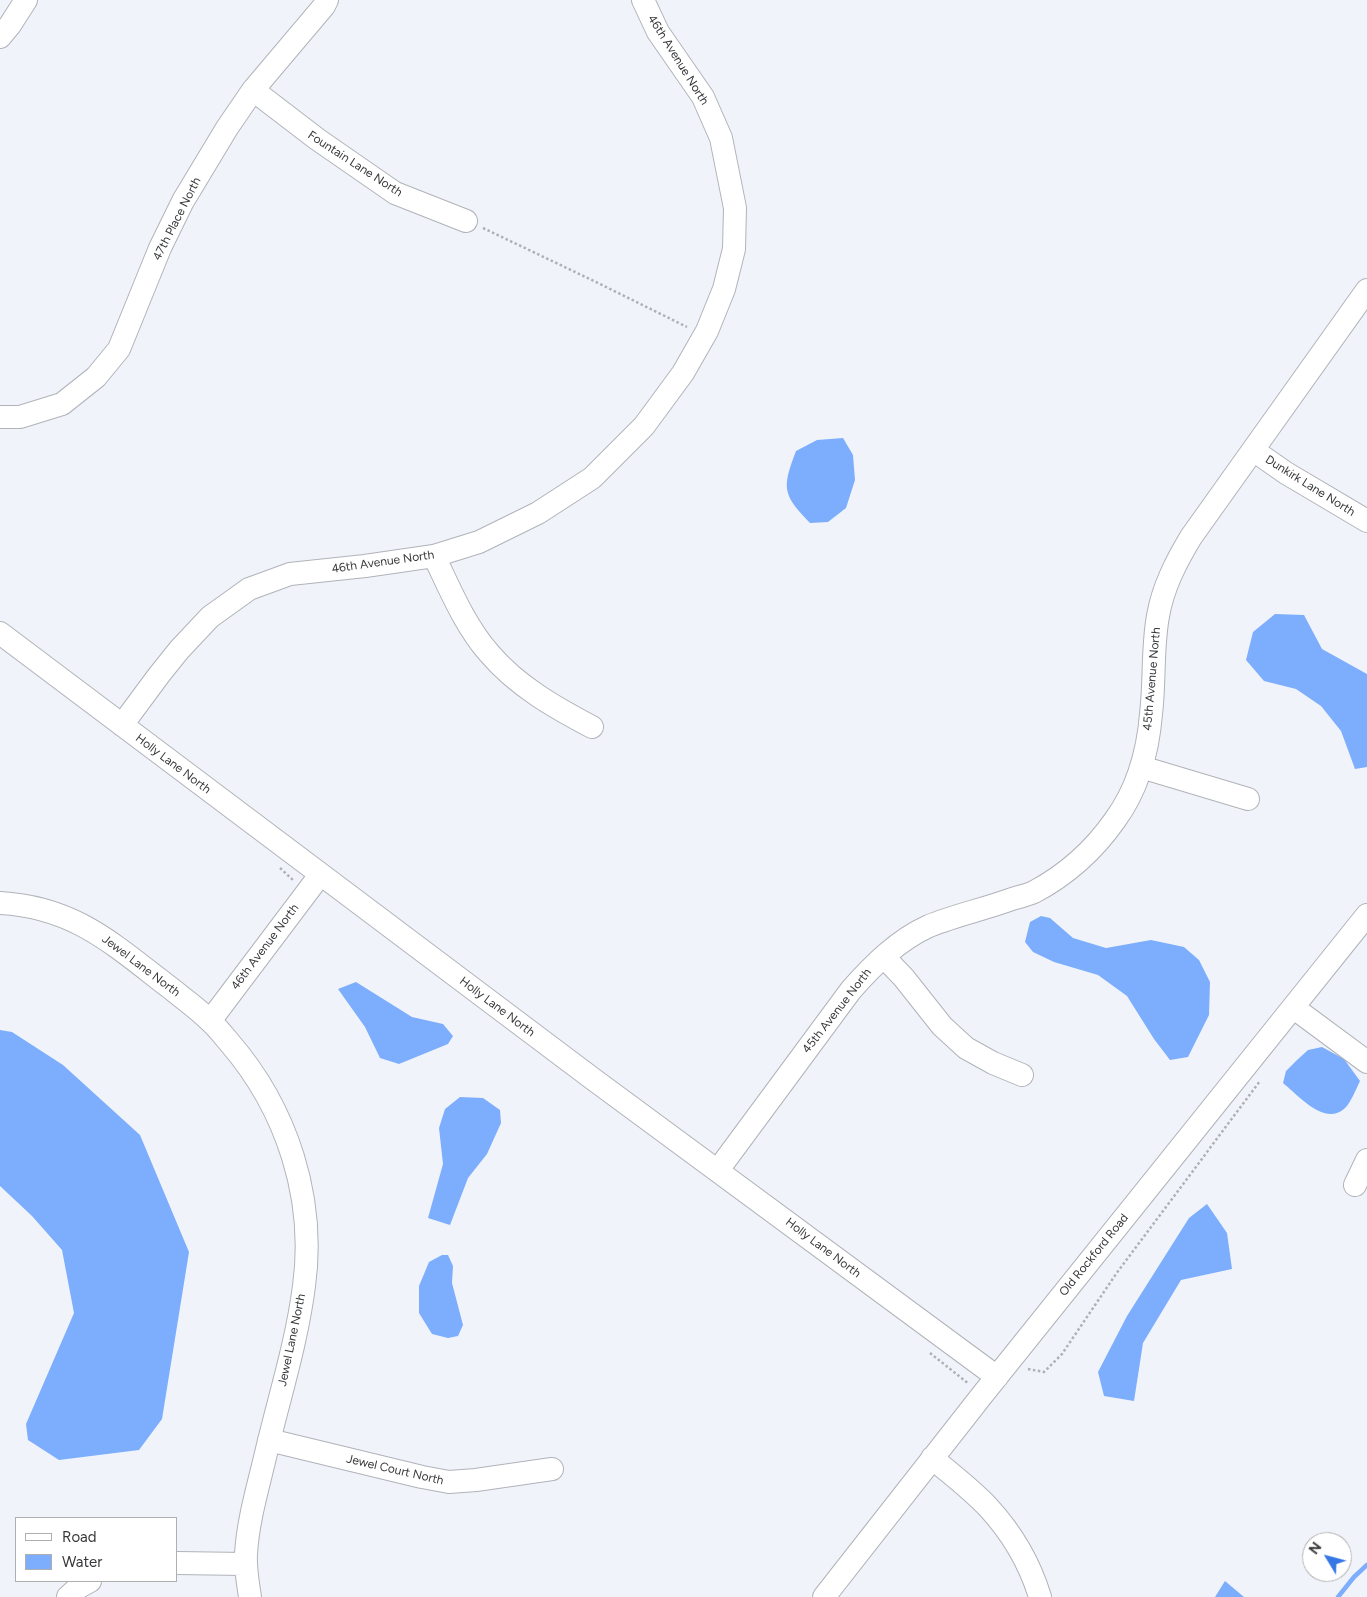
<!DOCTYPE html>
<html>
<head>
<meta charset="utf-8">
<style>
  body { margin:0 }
  #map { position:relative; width:1367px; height:1597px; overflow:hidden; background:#f0f4fa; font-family:Figtree,sans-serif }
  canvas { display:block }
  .legend { position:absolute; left:15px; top:1517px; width:162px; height:65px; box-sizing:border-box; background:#fff; border:1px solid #afafb0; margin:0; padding:6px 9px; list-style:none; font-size:15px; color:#37383a }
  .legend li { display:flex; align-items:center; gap:10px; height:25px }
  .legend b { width:25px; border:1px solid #afafb0 }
  .north { position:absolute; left:1302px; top:1532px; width:50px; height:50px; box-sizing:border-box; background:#fff; border:1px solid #afafb0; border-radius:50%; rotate:307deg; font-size:14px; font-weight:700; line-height:20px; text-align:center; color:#37383a }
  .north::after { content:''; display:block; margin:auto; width:18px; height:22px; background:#3477e5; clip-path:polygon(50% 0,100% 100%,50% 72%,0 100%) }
</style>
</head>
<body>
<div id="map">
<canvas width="1367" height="1597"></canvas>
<ul class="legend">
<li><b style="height:6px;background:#fff"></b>Road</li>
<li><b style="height:14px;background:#7dadfd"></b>Water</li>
</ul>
<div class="north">N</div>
</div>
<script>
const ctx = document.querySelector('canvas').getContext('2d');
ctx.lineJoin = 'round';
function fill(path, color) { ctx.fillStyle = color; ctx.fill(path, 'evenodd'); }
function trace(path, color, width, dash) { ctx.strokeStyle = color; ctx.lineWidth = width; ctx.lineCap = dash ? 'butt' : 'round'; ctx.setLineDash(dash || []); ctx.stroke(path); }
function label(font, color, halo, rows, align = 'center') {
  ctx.font = font + ' Figtree,sans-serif'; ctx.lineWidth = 4.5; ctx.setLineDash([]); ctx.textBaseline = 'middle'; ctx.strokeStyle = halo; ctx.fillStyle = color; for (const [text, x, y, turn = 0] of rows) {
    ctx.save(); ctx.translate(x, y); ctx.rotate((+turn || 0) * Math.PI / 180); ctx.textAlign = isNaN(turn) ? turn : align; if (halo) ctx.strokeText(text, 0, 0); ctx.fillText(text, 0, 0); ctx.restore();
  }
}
const water = new Path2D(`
  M843 438 853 455 855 480 846 508 828 522 810 523C782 494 782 488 796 451L817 440Z
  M1275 614 1304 615 1322 649 1367 674V767L1355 769 1341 731 1321 706 1296 689 1264 681 1246 660 1253 632Z
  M1041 916 1050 918 1073 938 1106 948 1151 940 1184 947 1199 960 1210 982 1209 1015 1188 1057 1170 1060 1154 1039 1127 996 1098 975 1054 962 1033 952 1025 942 1030 922Z
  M356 982 412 1017 443 1024 453 1036 448 1044 399 1064 380 1058 365 1027 338 989Z
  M0 1030 12 1032 63 1065 140 1135 189 1252 162 1419 139 1450 59 1460 28 1440 26 1424 74 1313 62 1250 32 1216 0 1186Z
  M1322 1047 1344 1059 1360 1081C1356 1089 1351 1103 1344 1109 1324 1126 1298 1095 1283 1083L1286 1071 1296 1061 1308 1050Z
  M460 1097 483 1098 500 1110 501 1123 487 1154 468 1178 450 1225 428 1218 443 1164 439 1128 445 1109Z
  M1207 1204 1227 1233 1232 1269 1181 1280 1143 1343 1134 1401 1104 1396 1098 1372 1127 1316 1189 1218Z
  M442 1255H448L453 1266 452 1283 463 1325 458 1336 448 1338 432 1334 419 1313V1286L429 1262Z
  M1225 1581 1244 1597H1215Z`);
const stream = new Path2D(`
  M1338 1597 1354 1577 1367 1565`);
const path = new Path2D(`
  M483 228 596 282 687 327
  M280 868 294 881
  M930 1353 969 1384
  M1028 1369 1044 1372 1062 1354 1116 1274 1260 1081`);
const minor = new Path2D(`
  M0 37 10 25 26 0
  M253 90 317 139 395 193 466 221
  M0 417H20L62 404 96 377 119 349 160 248 183 201 227 128 253 90 324 6 327 0
  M1253 450 1286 473 1367 521
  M434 556C450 589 465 626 489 653 517 686 554 707 592 727
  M0 633 593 1079 997 1377
  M122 725 159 675 179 650 210 617 249 589 290 574 365 566 434 556 479 542 538 513 592 478 644 426 683 373 707 331 724 289 734 249 735 208 721 138 703 97 658 32 643 0
  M1141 767 1248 799
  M0 903C76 907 115 946 173 990 185 1000 198 1009 209 1020 217 1027 223 1035 229 1042 287 1109 316 1198 304 1286 297 1341 280 1395 267 1449 259 1484 248 1519 246 1554 245 1568 248 1583 250 1597
  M884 957 904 978 942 1026 966 1048 993 1063 1022 1075
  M1294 1008 1367 1062
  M210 1021 320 875
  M718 1170 851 990C873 965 898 940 929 926 956 915 985 909 1012 899 1019 897 1027 895 1034 892 1066 875 1094 850 1115 820 1137 790 1148 751 1151 714 1155 681 1152 649 1158 616 1163 587 1176 562 1191 537L1367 290
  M1355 1185 1367 1160
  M269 1440 422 1477 449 1482 476 1480 552 1469
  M932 1458C951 1474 971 1489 988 1507 1011 1532 1030 1564 1040 1597
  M176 1563 245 1564
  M68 1597 79 1587 90 1581
  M824 1597 983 1394 1367 915`);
const streetNames = [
  ["46th Avenue North",678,60,58],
  ["Fountain Lane North",355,164,33],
  ["47th Place North",177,219,-63],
  ["Dunkirk Lane North",1310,486,32],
  ["46th Avenue North",383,562,-8],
  ["45th Avenue North",1152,679,-85],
  ["Holly Lane North",173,764,37],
  ["46th Avenue North",265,947,-53],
  ["Jewel Lane North",141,966,37],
  ["Holly Lane North",497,1007,37],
  ["45th Avenue North",837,1011,-52],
  ["Holly Lane North",823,1248,37],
  ["Old Rockford Road",1094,1255,-51],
  ["Jewel Lane North",292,1340,-78],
  ["Jewel Court North",395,1470,13]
];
fill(water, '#7dadfd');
trace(stream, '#7dadfd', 4.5);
trace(minor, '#b0b3b9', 24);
trace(path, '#adb0b4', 2.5, [2.5, 2.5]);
trace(minor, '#fff', 22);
label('12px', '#37383a', '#fff', streetNames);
</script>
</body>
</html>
